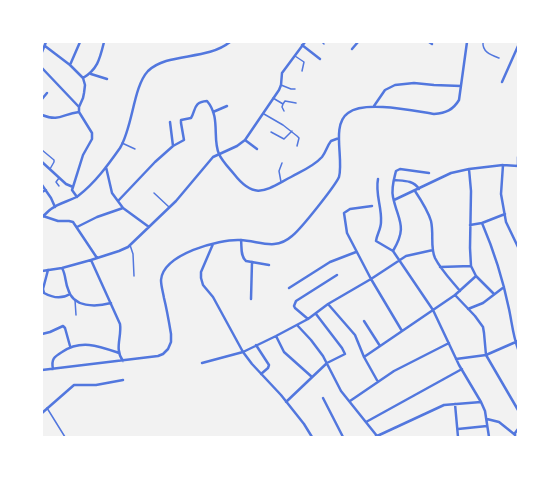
<!DOCTYPE html>
<html>
<head>
<meta charset="utf-8">
<style>
  body { margin:0 }
  #map { position:relative; width:560px; height:479px; overflow:hidden; background:#f2f2f2; font-family:Inter,sans-serif }
  canvas { display:block }
  .frame { position:absolute; inset:0; border:43px solid #fff; pointer-events:none }
</style>
</head>
<body>
<div id="map">
<canvas width="560" height="479"></canvas>
<div class="frame"></div>
</div>
<script>
const ctx = document.querySelector('canvas').getContext('2d');
ctx.lineJoin = 'round';
function trace(path, color, width, dash) { ctx.strokeStyle = color; ctx.lineWidth = width; ctx.lineCap = dash ? 'butt' : 'round'; ctx.setLineDash(dash || []); ctx.stroke(path); }
const service = new Path2D(`
  M322 42 324 44
  M483 42C482 52 491 55 499 58
  M295 56 304 62 302 71
  M281 85 291 89H295
  M273 98 283 104
  M283 104 285 101 296 103
  M283 104 282 107 284 111
  M264 114 283 125 297 136 299 138 297 146
  M271 132 284 139 292 131
  M122 143 135 149
  M42 150 54 160V162L50 169
  M59 178 56 182 59 186
  M281 182 279 171 282 163
  M154 193 169 207
  M130 245 133 254 134 276
  M75 300 76 315
  M47 408 65 437`);
const minor = new Path2D(`
  M429 42 432 44
  M302 45 320 59
  M45 46 70 65 83 78
  M352 49 358 42
  M42 52 46 42
  M70 65 80 42
  M42 68 79 107
  M91 74 107 79
  M502 82 518 46
  M42 99 47 93
  M374 106 385 90 395 85 414 83 434 85 461 86
  M213 112 227 106
  M42 115C60 122 62 114 79 112
  M245 140 257 149
  M173 146 184 140 181 123V120L191 118C196 110 193 102 207 101 221 117 212 139 219 154 222 161 229 168 234 174 255 201 266 190 291 177 302 171 314 166 322 157 326 152 327 146 331 141L339 138
  M42 162 66 184 73 187
  M503 165 501 194 506 222 518 247
  M518 166V157
  M106 167 112 193 123 208 149 227
  M469 169 471 191 470 248 471 266 476 276 494 294
  M378 179C375 194 382 207 381 222 381 229 377 234 376 241L393 251 433 310 459 365 481 402 485 411 489 437
  M394 180C404 181 413 180 419 189
  M42 185 51 198 55 207
  M415 191C421 200 428 211 431 221 434 234 430 247 435 258 441 270 451 280 460 291
  M42 192 46 190
  M77 197 72 190 73 187 83 155 92 139V133L79 112V107L83 98 84 93 85 85 83 78C98 69 100 58 104 42
  M394 200 451 173 469 169 503 165 518 166
  M118 201 155 162 173 146 170 122
  M372 206 350 209 344 213 347 233 371 279 402 331
  M43 216 58 221H69L73 222 97 258
  M42 217C45 215 48 211 51 209 59 203 70 201 78 196 95 183 108 165 120 148 133 127 133 87 148 71 168 52 206 61 230 42
  M482 223C494 251 503 280 509 309 512 323 513 336 518 349
  M470 225 482 223 505 214
  M77 227 97 217 123 208
  M241 240C242 247 240 256 246 261L269 265
  M213 244 201 272V278L203 285 213 297 243 352 252 364 281 395 304 424 312 437
  M393 251C408 226 398 221 393 197 391 188 394 179 396 171L400 169 429 173
  M91 260 120 324C122 337 114 349 123 361
  M440 267 471 266
  M62 268C66 275 65 282 68 289 73 308 96 307 111 303
  M48 270 43 289 44 293C53 298 62 299 70 294
  M42 271 62 268 91 260 119 251 128 247 176 201 213 157 237 146 245 140 279 90 281 85 282 73 305 42
  M289 288 330 262 356 252
  M455 295 475 316 483 327 484 333 486 355 518 410
  M251 299 252 262
  M328 304 355 335 364 357 378 382
  M468 309 483 303 504 287
  M308 319 295 308 294 306 296 301 337 275
  M364 321 380 346
  M297 325 311 340 323 356 341 391 377 436
  M42 334 50 332 63 326 65 328 70 346
  M276 336 284 352 312 377
  M256 345 269 365 268 368 261 374
  M364 357 455 295 476 276
  M456 359 486 355 518 341
  M202 363 243 352 276 336 308 319 328 304 371 279 406 256 433 250
  M53 369C51 359 54 357 62 352 81 339 99 346 119 353
  M42 370 158 356 163 354 168 349 171 342V334C169 322 167 310 164 298 163 292 161 286 161 280 163 254 219 239 240 240 260 241 275 251 292 236 301 229 335 186 339 177 344 159 331 125 348 113 365 100 414 111 434 114 446 113 453 110 459 100L467 42
  M323 398 343 437
  M350 401 394 371 449 343
  M286 402 327 363 345 354 342 348 316 314
  M455 404 458 437
  M42 413 74 385H96L123 380
  M487 419 499 422 514 434
  M366 422 462 369
  M458 429 487 426
  M375 437 444 405 481 402
  M515 437V433L518 429`);
trace(service, '#5277de', 1.5);
trace(minor, '#5277de', 2.5);
</script>
</body>
</html>
